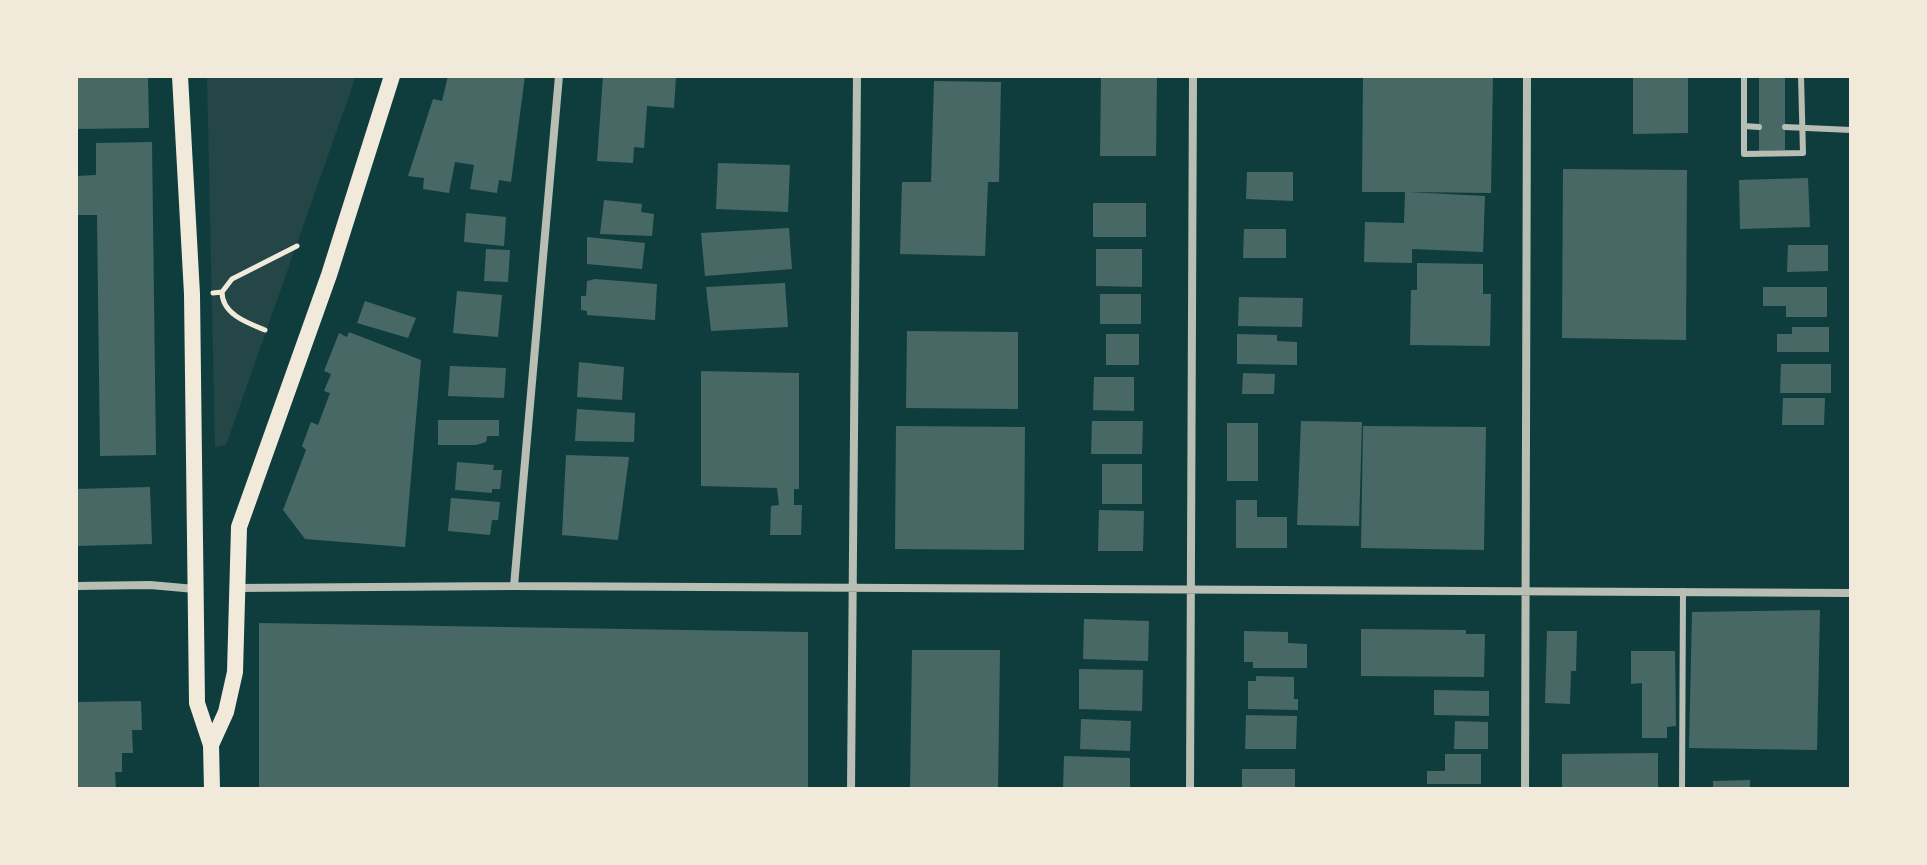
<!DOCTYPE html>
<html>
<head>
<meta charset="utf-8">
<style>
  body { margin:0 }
  #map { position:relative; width:1927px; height:865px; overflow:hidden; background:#0f3d3e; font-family:"IBM Plex Sans",sans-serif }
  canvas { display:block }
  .frame { position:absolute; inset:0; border:78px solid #f1e9da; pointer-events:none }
</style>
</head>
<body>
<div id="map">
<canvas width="1927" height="865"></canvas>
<div class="frame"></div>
</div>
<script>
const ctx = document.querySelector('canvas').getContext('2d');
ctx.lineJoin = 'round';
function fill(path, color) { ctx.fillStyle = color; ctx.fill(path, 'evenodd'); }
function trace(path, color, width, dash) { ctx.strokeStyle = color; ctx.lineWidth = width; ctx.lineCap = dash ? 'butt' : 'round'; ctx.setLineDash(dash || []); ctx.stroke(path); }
const green = new Path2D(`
  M207 76H356L226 445 215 447Z`);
const building = new Path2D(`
  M76 76H148L149 128 76 129Z
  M448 76H525L511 182 499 180 497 193 470 189 474 165 455 162 449 193 423 189 424 178 408 176 433 99 442 101Z
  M603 76H676L674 108 647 106 644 148 634 147 633 163 597 161Z
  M1101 76H1157L1156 156H1100Z
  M1363 76H1493L1491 193 1408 192 1485 196 1483 252 1412 249V263L1364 262 1365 222 1404 223 1405 192H1362Z
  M1633 76H1688V133L1633 134Z
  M1759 76H1785V150L1759 151Z
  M934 81 1001 82 999 182H988L985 256 900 254 902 182H931Z
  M152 142 156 455 100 456 97 215H76V176L96 175V143Z
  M718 163 790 165 788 212 716 209Z
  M1563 169 1687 170 1686 340 1562 338Z
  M1247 172H1293V201L1246 199Z
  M1808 178 1810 227 1740 229 1739 180Z
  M604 200 642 204 641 212 654 214 652 236 600 234Z
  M1093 203H1146V237H1093Z
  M466 213 506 217 504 246 464 242Z
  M789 228 792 269 705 276 701 233Z
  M1244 229H1286V258H1243Z
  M587 237 645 243 642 269 587 264Z
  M1788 245H1828V271L1787 272Z
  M486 249 510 250 508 282 484 281Z
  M1096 249H1142V287L1096 286Z
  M1417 263 1483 264V294H1491L1490 346 1410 345 1411 290H1417Z
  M595 279 657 284 655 320 587 315V311L581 310V296H586L587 281Z
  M785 283 788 327 711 331 706 287Z
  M1763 287H1827V317H1786V306H1763Z
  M457 291 502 295 498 337 453 333Z
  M1100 294H1141V324H1100Z
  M1239 297 1303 298 1302 327 1238 326Z
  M365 301 416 318 408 338 357 323Z
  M1792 327H1829V352H1777V334H1792Z
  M907 331 1018 332V409L906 408Z
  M349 332 421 360 405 547 305 539 283 510 306 450 302 446 311 422 318 425 330 393 324 391 331 374 324 371 339 333 347 337Z
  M1106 334H1139V365H1106Z
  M1237 334 1277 335V341L1297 342V365L1237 364Z
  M579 362 624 367 622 400 577 397Z
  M1781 364H1831V393H1780Z
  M450 366 506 368 504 398 448 396Z
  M701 371 799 373V489H794V505H802L801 535H770L771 506 779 505 777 488 701 486Z
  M1243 373 1275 374 1274 394H1242Z
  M1094 377H1134V411L1093 410Z
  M1783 398H1825L1824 425H1782Z
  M577 409 635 413 634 442 575 441Z
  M438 420H499V436H487L486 442 476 445H438Z
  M1092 421H1143L1142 454H1091Z
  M1301 421 1362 422 1359 526 1297 525Z
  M1227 423H1258V481H1227Z
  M896 426 1025 427 1024 550 895 549Z
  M1363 426 1486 427 1484 550 1361 548Z
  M566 455 629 457 618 540 562 535Z
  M457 462 494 465 493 470H502L500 489H492V493L455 490Z
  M1102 464H1142V504H1102Z
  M150 487 152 544 76 546V489Z
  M451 498 500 502 498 520H492L490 535 448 531Z
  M1236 500H1257V517H1287V548H1236Z
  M1099 510 1144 511 1143 551H1098Z
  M1820 610 1817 750 1689 748 1692 612Z
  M1084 619 1149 621 1148 661 1083 659Z
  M259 623 808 632V789H259Z
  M1361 629 1466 630V634H1485L1484 677 1361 676Z
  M1244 631 1288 632V643L1307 644V668H1253V662H1244Z
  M1547 631H1577L1576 671H1571L1570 704 1545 703Z
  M912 650H1000L998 789H910Z
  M1631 651H1675L1676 726 1667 727V738H1642V683L1631 684Z
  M1079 669 1143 670 1142 711 1079 709Z
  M1256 676 1294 677V699H1298V710L1248 709V681H1256Z
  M1434 690 1489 691V716L1434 715Z
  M141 701 142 730H132L133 753H122V772H115L116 789H76V702Z
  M1246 715 1297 716 1296 749H1245Z
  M1081 719 1131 721 1130 751 1080 749Z
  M1455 721 1488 722V749H1454Z
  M1658 753V787L1652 789H1562V754Z
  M1445 754H1481V784H1427V771H1445Z
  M1064 756 1130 758V789H1063Z
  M1242 769H1295V789H1242Z
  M1750 780V789H1713V781Z`);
const path = new Path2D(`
  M222 292C222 314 247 323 265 330
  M213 293 222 292 232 279 297 246`);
const service = new Path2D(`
  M1744 76V154L1803 153 1801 76
  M1744 126 1759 127
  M1785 127 1851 130
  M1682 789 1683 591`);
const minor = new Path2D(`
  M76 586 150 585 195 589
  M514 586 559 76
  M236 588 514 586 1851 593
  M851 789 857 76
  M1190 789 1193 76
  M1525 789 1527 76`);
const secondary = new Path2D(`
  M180 76 192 294 197 703 211 745 212 789
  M211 745 226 712 235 672 239 527 329 275 392 76`);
fill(green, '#244646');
fill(building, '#486865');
trace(path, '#f1e9da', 5);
trace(service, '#b8beb3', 6);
trace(minor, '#b8beb3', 8);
trace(secondary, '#f1e9da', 16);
</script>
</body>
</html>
